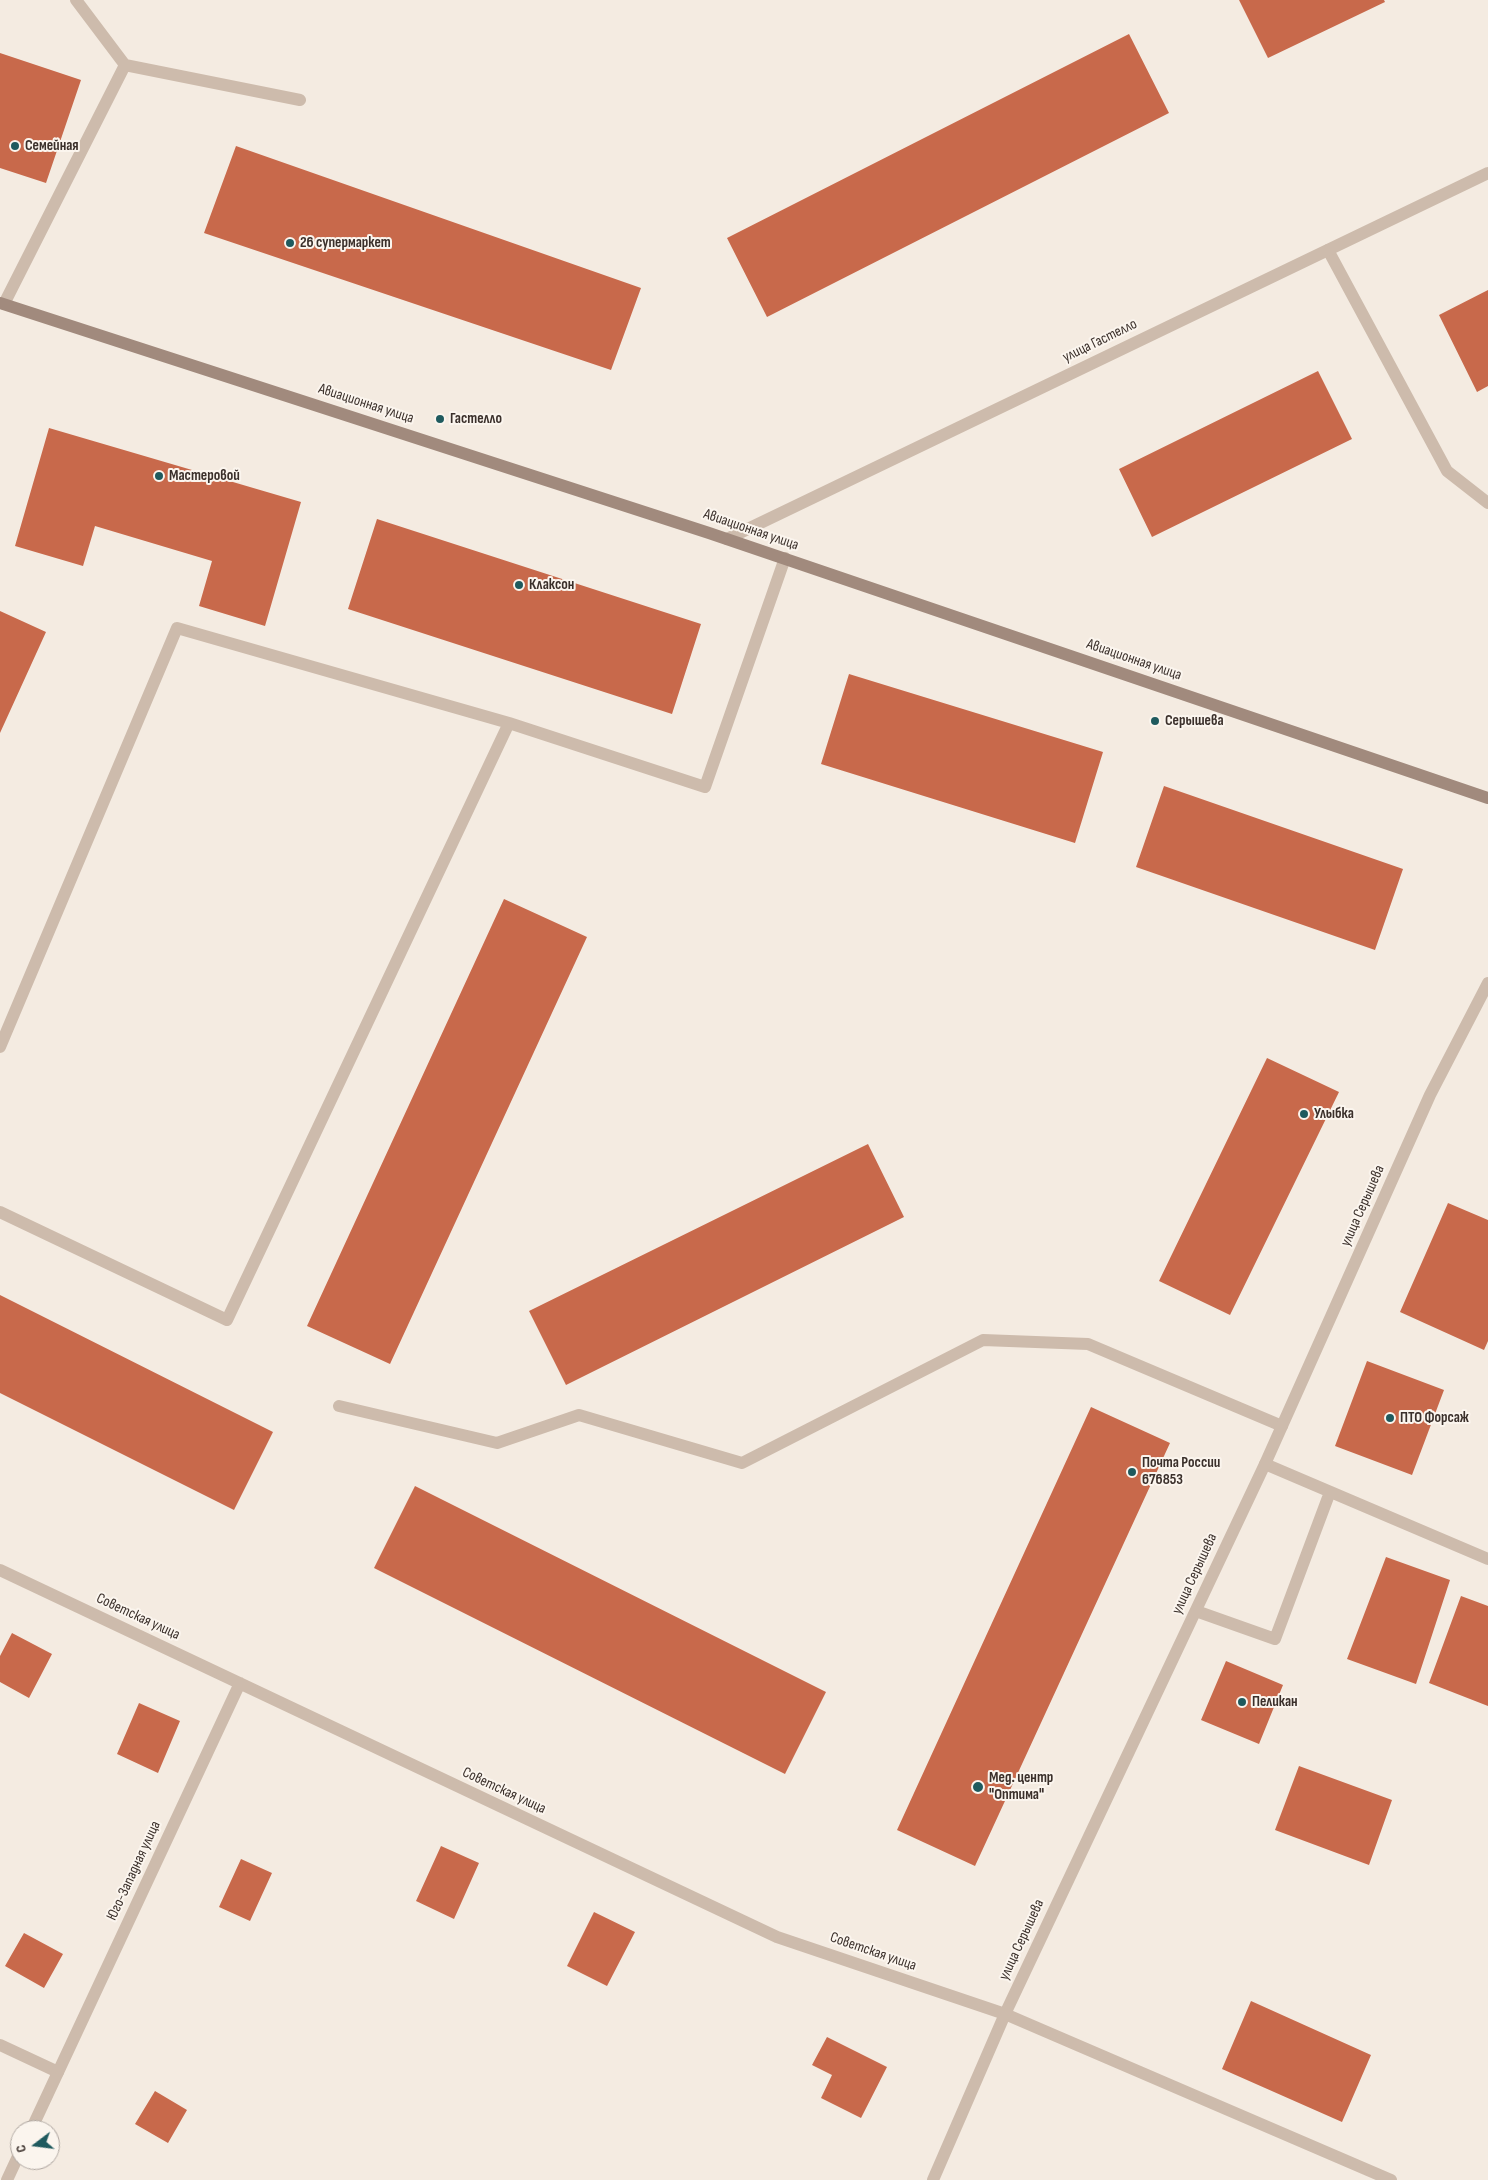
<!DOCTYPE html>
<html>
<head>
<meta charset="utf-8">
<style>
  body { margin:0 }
  #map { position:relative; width:1488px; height:2180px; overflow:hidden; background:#f4ebe1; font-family:"Sofia Sans Condensed",sans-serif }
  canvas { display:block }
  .north { position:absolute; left:10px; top:2120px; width:50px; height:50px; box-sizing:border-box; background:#fbf5ee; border:1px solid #aea6a0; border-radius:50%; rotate:255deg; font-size:14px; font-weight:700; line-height:20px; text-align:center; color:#3b302b }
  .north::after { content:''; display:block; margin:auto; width:18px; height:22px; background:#1f5a5e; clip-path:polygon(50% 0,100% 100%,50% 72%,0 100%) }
</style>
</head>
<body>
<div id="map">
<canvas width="1488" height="2180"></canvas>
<div class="north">С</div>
</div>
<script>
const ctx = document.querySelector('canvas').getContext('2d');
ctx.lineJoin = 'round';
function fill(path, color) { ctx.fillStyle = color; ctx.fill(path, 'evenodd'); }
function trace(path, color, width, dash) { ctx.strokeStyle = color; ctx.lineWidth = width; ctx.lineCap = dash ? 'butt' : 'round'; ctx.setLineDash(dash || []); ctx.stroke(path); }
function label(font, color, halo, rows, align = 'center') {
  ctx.font = font + ' "Sofia Sans Condensed",sans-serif'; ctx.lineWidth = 4; ctx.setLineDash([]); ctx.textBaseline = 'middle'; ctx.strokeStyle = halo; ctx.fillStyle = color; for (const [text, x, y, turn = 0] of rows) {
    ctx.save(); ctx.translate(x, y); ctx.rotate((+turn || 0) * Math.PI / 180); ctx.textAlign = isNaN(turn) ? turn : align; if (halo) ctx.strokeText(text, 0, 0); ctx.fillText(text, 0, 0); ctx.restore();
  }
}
const building = new Path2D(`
  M1239 0H1384L1385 2 1268 58Z
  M1129 34 1169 113 767 317 727 238Z
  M0 53 81 80 46 183 0 168Z
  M236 146 641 288 611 370 204 233Z
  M1488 290V386L1477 392 1439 315Z
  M1318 371 1352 439 1152 537 1119 469Z
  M49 428 301 502 265 626 199 606 212 561 95 526 83 566 15 546Z
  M377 519 701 624 672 714 348 609Z
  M0 611 46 632 0 733Z
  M849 674 1103 752 1075 843 821 764Z
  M1164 786 1403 869 1375 950 1136 867Z
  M504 899 587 937 390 1364 307 1326Z
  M1267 1058 1339 1092 1230 1315 1159 1281Z
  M868 1144 904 1217 566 1385 529 1311Z
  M1448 1203 1488 1220V1341L1484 1350 1400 1312Z
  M0 1295 273 1432 234 1510 0 1393Z
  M1367 1361 1444 1390 1412 1475 1335 1446Z
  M1091 1407 1170 1443 975 1866 897 1830Z
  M415 1486 826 1692 785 1774 374 1568Z
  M1386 1557 1450 1580 1416 1684 1347 1659Z
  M1461 1596 1488 1606V1706L1429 1683Z
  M12 1633 52 1654 29 1698 0 1682V1656Z
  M1226 1661 1283 1685 1259 1744 1201 1720Z
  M139 1703 180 1721 158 1773 117 1754Z
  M1299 1766 1392 1800 1369 1865 1275 1830Z
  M441 1846 479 1863 454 1919 416 1901Z
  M241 1859 272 1873 250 1921 219 1907Z
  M594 1912 635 1932 607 1986 567 1966Z
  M24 1933 63 1954 44 1988 5 1966Z
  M1251 2001 1371 2055 1342 2122 1222 2069Z
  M827 2037 887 2067 861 2118 821 2098 832 2075 812 2065Z
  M155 2091 187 2110 168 2143 135 2124Z`);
const lane = new Path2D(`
  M76 0 125 65
  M1328 250 1447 471 1488 503
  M4 304 125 65 300 100
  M509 723 705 787 785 558
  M0 1047 177 628 509 723 227 1320 0 1212
  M339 1406 497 1443 579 1415 742 1463 983 1340 1088 1344 1282 1426
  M1265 1464 1488 1559
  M1196 1611 1275 1639 1330 1492
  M1005 2014 1391 2180
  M0 2045 58 2072`);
const street = new Path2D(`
  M727 539 1488 173
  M0 1570 777 1937 1005 2014
  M31 2130 240 1683
  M7 2180 20 2152
  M933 2180 1005 2014 1265 1464 1430 1095 1488 983`);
const secondary = new Path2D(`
  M0 303 709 533 1488 798`);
const markers = [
  [15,146,5,"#1f5a5e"],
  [290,243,5,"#1f5a5e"],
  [440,419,5,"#1f5a5e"],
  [159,476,5,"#1f5a5e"],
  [519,585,5,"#1f5a5e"],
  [1155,721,5,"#1f5a5e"],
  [1304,1114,5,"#1f5a5e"],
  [1390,1418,5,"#1f5a5e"],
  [1132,1472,5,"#1f5a5e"],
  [1242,1702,5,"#1f5a5e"],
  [978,1787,6,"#1f5a5e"]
];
const poiNames = [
  ["Семейная",25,146],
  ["26 супермаркет",300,243],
  ["Гастелло",450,419],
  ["Мастеровой",169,476],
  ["Клаксон",529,585],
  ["Серышева",1165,721],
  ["Улыбка",1314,1114],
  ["ПТО Форсаж",1400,1418],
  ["Почта России",1142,1463],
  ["676853",1142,1480],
  ["Пеликан",1252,1702],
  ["Мед. центр",989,1778],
  ["\"Оптима\"",989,1795]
];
const streetNames = [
  ["улица Гастелло",1100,341,-26],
  ["Авиационная улица",366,404,18],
  ["Авиационная улица",751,530,19],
  ["Авиационная улица",1134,660,19],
  ["улица Серышева",1363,1206,-66],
  ["улица Серышева",1195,1574,-65],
  ["Советская улица",138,1617,25],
  ["Советская улица",504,1791,25],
  ["Юго-Западная улица",134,1871,-65],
  ["улица Серышева",1022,1940,-65],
  ["Советская улица",873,1952,19]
];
fill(building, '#c8694b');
trace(lane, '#cdbbac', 12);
trace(street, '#cdbbac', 12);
trace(secondary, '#a18a7d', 12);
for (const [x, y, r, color] of markers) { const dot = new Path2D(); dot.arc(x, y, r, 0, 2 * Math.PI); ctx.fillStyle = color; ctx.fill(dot); trace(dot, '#fbf5ee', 2); }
label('bold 15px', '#3b302b', '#fbf5ee', poiNames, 'left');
label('15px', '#3b302b', '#fbf5ee', streetNames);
</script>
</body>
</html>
